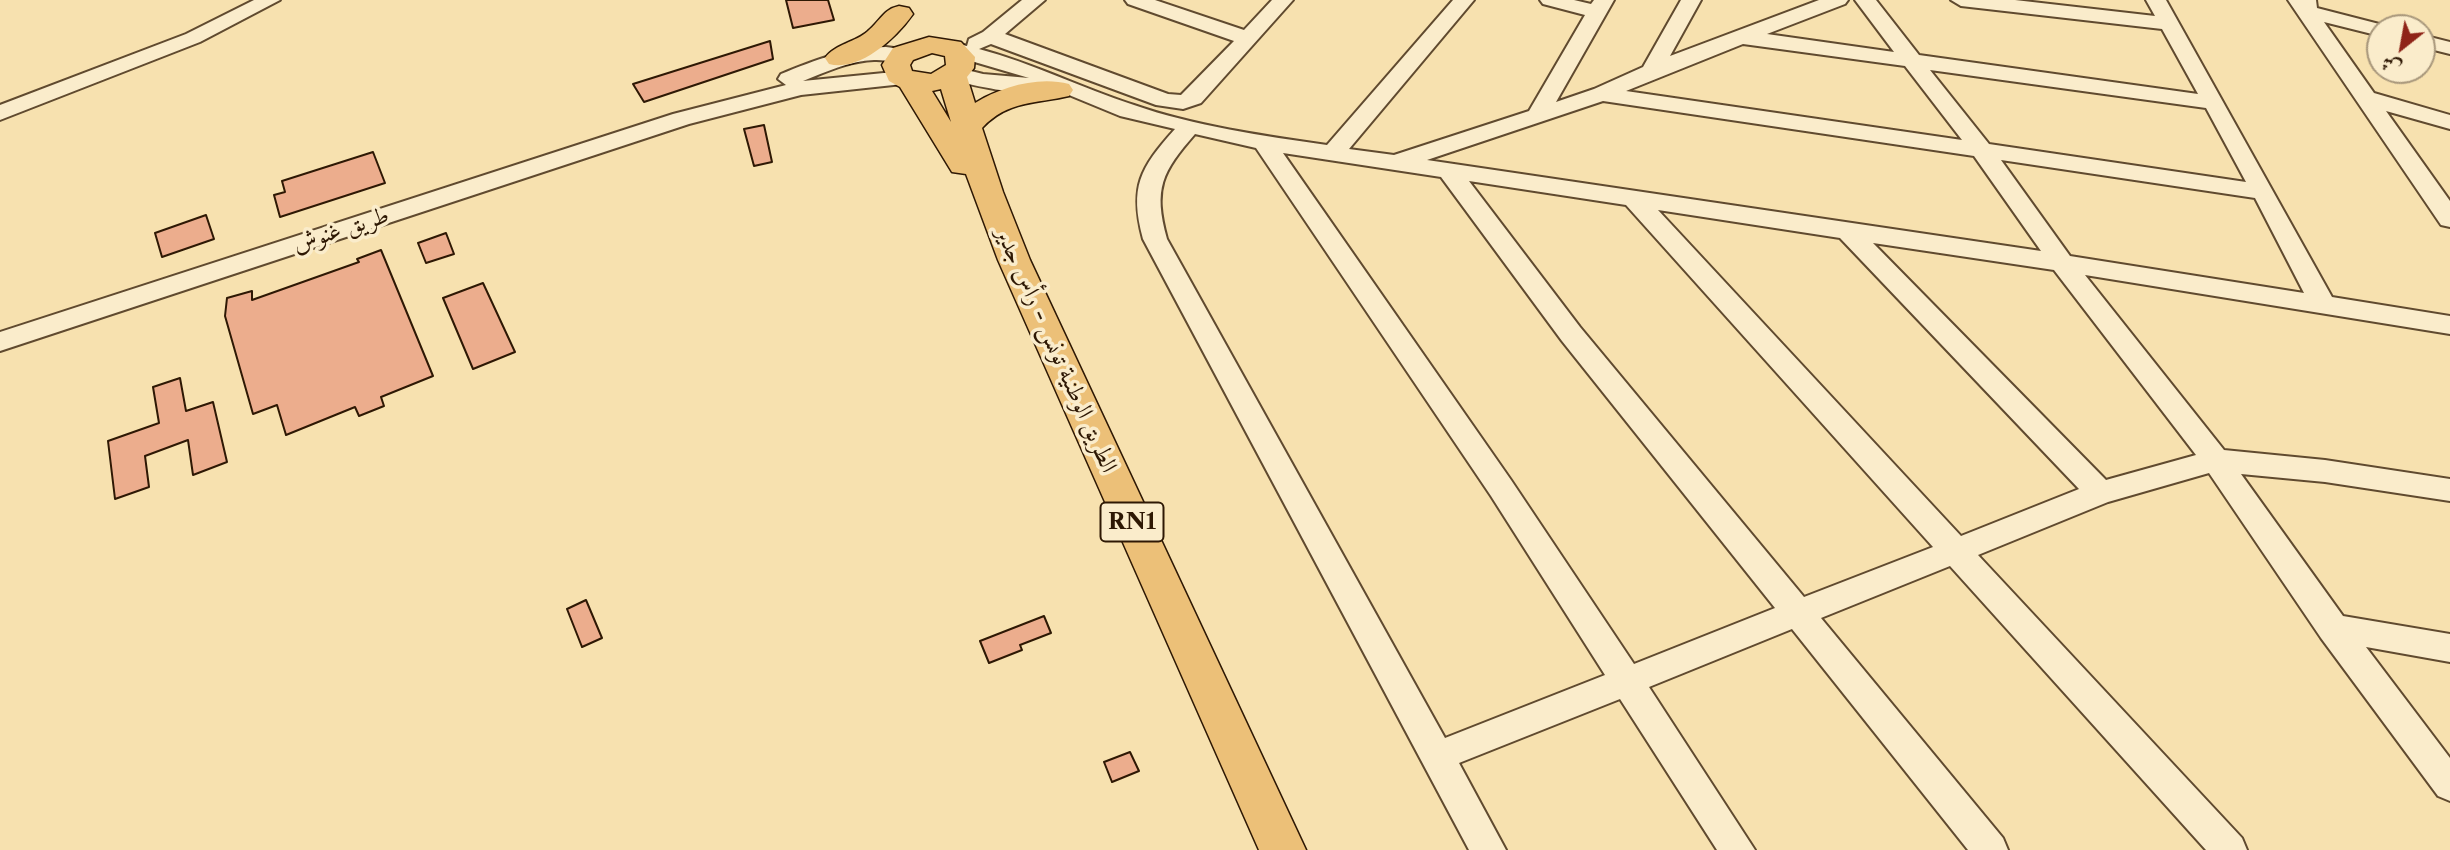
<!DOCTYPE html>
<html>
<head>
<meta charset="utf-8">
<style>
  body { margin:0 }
  #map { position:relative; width:2450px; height:850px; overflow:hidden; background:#f7e1af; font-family:"Libre Caslon Text",Amiri,serif }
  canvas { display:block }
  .north { position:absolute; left:2366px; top:14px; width:70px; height:70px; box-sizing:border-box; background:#faeccb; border:2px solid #a8977b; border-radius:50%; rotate:211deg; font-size:19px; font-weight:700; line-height:28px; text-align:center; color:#2e1804 }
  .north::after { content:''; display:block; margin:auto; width:24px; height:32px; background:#8f2418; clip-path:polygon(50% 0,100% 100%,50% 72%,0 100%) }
</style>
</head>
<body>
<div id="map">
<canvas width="2450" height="850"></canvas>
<div class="north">ش</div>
</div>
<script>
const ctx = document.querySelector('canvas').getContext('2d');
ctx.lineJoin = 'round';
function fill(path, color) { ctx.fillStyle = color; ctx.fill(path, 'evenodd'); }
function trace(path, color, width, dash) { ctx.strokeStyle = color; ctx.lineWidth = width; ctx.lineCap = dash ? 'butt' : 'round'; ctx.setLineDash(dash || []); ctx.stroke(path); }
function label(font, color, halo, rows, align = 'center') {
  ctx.font = font + ' "Libre Caslon Text",Amiri,serif'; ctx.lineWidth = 7; ctx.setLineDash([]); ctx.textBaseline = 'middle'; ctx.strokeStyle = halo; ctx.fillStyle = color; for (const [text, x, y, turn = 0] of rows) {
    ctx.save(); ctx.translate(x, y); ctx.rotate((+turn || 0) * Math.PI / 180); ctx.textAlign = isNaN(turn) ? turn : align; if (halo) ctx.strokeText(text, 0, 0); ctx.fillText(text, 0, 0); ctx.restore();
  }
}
const building = new Path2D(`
  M786 0H828L834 20 793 28Z
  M770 41 773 59 644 102 633 84Z
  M764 125 772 162 754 166 744 129Z
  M373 152 385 183 280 217 274 195 285 192 282 181Z
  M206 215 214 239 162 257 155 233Z
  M446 233 454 254 426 263 418 243Z
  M381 250 433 376 381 397 384 406 359 416 355 407 286 435 277 405 253 414 225 316 227 298 252 291V300L359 262 357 259Z
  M483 283 515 352 473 369 443 298Z
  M180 378 186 411 213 402 227 462 193 475 188 440 145 456 149 487 115 499 108 441 159 423 153 387Z
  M586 600 602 638 582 647 567 609Z
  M1044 616 1051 633 1020 645 1022 650 989 663 980 641Z
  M1130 752 1139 771 1112 782 1104 762Z`);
const minor = new Path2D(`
  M254 0H280L200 42 0 120V105L186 34Z
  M1022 0H1045L1005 34 1168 94 1181 95 1234 41 1128 4 1125 0H1155L1244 30 1272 0H1293L1201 103 1183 109 1156 105 991 44 979 49C1033 63 1081 88 1134 105 1194 126 1264 136 1327 145L1453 0H1474L1349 149 1394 155 1529 111 1585 15 1543 4 1540 0H1574L1591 4 1594 0H1614L1556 102 1594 89 1643 67 1681 0H1701L1670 56 1819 0H1848L1845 4 1767 34 1894 52 1855 0H1876L1919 55 2198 94 2162 29 1961 6 1951 0H2015L2155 16 2146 0H2166L2332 297 2450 316V334L2085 275 2224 450 2325 460 2450 479V501L2325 482 2241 474 2343 616 2450 634V662L2366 647 2450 758V801L2438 796 2321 638 2209 473 2108 502 1978 555 2242 838 2247 850H2206L1950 566 1821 618 2003 838 2008 850H1968L1792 629 1649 687 1755 850H1717L1620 699 1459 763 1506 850H1469L1143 239C1129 187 1140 168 1175 129L1120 116 1052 88C1036 101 968 84 947 79L944 74 955 67 983 74 1029 78 944 53 941 48 952 42 967 46 969 39 983 32ZM1743 44 1905 66 1962 140 1626 91ZM1930 70 2206 108 2246 182 1989 144ZM1603 101 1974 156 2041 251 1427 160ZM1195 134 1256 148 1491 496 1605 675 1445 738 1167 239C1153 188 1162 172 1195 134ZM1283 153 1441 177 1562 341 1775 608 1634 664 1511 480ZM2001 160 2255 198 2304 293 2070 256ZM1469 181 1626 205 1933 547 1804 597 1580 327ZM1658 210 1840 238 2079 489 1961 536ZM1873 243 2054 270 2196 455 2106 480Z
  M2288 0H2316L2317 8 2387 26 2389 28H2380V36L2324 22 2374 93 2450 115V129L2386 111 2450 201V227L2441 225Z
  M2422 35 2450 42V54L2422 47Z
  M886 47 909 50 912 55C904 66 886 59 874 60 849 61 826 72 803 81L904 71 915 78 912 83 801 95 689 124 0 351V332L673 114 786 85 778 79 781 74C815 60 849 47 886 47Z`);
const major = new Path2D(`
  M899 6 909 8 913 14C896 38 860 72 829 64L825 58C835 44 856 42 868 31 880 21 884 9 899 6Z
  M929 37 961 42 975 57 974 68 967 77 975 103C1001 87 1038 76 1069 84L1073 90 1069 96C1036 104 1008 100 982 128L1003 192 1030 260 1306 850H1259L998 260 966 174 952 172 900 87 889 81 882 65 893 48ZM932 53 945 56 946 65 931 74 912 71 910 65 913 60ZM941 89 951 122 932 91Z`);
const shields = [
  [1132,522,63]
];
const shieldNames = [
  ["RN1",1132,522]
];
const streetNames = [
  ["طريق غنوش",341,230,-18],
  ["الطريق الوطنية تونس - رأس جدير",1056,350,66]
];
fill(building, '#ecad8d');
trace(building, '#2e1804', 2);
trace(minor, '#604a2f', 4);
trace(major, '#2e1804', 3);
fill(minor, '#faeccb');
fill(major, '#ecc078');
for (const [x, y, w] of shields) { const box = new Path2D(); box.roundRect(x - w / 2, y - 19.5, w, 39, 5); ctx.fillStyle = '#faeccb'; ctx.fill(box); trace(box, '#2e1804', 2); }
label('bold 23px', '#2e1804', null, shieldNames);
label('24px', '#2e1804', '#faeccb', streetNames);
</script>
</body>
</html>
